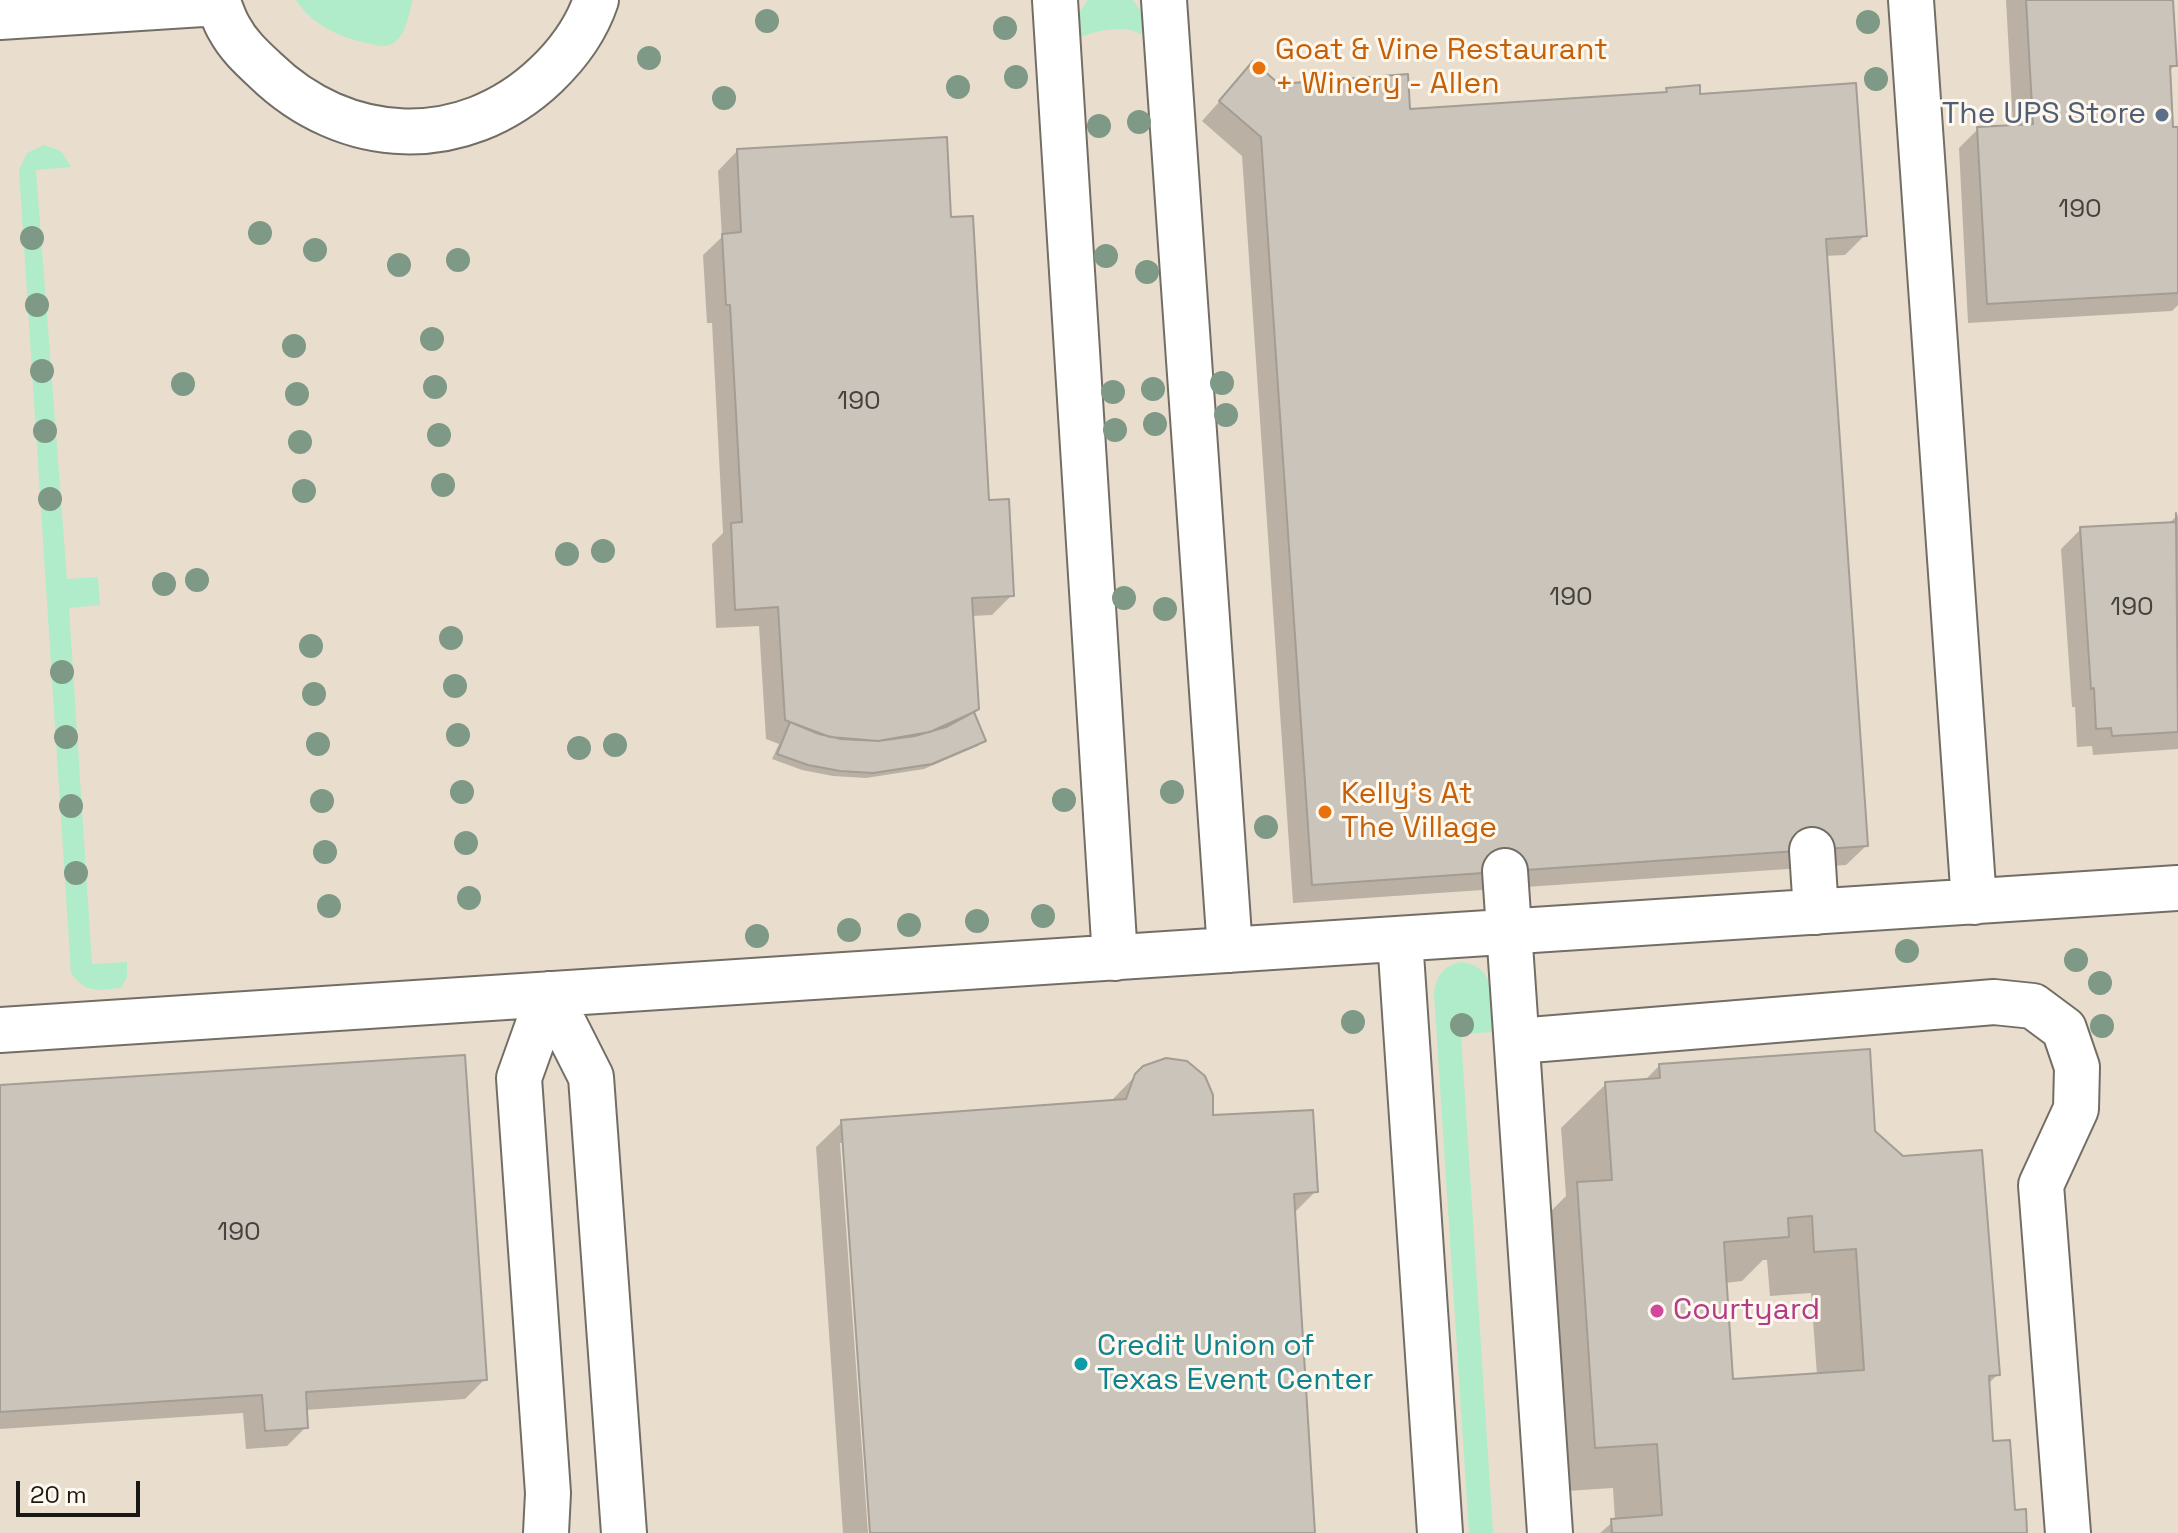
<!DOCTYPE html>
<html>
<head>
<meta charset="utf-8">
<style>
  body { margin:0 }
  #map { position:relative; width:2178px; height:1533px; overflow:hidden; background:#f2ebe2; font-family:"Space Grotesk",sans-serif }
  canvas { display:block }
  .scale { position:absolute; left:16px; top:1481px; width:124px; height:36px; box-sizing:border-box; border:4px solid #1a1814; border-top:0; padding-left:10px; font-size:24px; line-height:28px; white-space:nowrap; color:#1a1814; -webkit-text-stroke:6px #fff8ef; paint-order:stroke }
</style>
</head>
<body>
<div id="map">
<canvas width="2178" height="1533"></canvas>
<div class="scale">20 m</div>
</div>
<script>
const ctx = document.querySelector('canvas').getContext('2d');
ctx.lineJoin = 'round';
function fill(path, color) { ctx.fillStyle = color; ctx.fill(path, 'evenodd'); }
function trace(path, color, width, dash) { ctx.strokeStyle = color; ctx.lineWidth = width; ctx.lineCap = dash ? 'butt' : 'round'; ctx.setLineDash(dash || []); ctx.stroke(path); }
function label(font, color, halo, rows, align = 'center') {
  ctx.font = font + ' "Space Grotesk",sans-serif'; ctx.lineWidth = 6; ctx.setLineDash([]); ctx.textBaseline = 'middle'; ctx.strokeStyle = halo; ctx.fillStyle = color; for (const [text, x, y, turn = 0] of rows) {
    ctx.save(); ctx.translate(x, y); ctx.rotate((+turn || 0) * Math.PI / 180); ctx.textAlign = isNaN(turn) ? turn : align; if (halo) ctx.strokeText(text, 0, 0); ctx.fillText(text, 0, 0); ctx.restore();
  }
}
const built = new Path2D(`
  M0 0H2178V1533H0Z`);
const green = new Path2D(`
  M296 0H412V2C409 14 406 34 395 42 388 48 379 46 371 44 341 38 313 26 296 0Z
  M1088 0H1133L1143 14 1144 31 1140 34C1124 24 1096 31 1080 37 1073 24 1079 11 1088 0Z
  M44 145 61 151 71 167 36 170 67 579 98 577 100 605 69 608 92 964 127 962V977L121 988C98 990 85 994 71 973L19 170 27 153Z
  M1461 962C1498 966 1492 1003 1494 1032L1461 1034 1493 1533H1469L1434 994C1436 975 1444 966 1461 962Z`);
const shadow = new Path2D(`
  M2006 0H2171L2175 65 2168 72 2171 129H2178V305L2172 311 1968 323 1959 148 1978 129 2013 127Z
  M1253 64 1278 86 1408 111 1663 94 1667 90 1698 96 1865 235 1845 255 1825 256 1866 846 1846 865 1293 903 1242 156 1202 121Z
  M737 151 949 219 987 502 1012 595 992 615 971 616 972 713 984 740 978 746 924 769 866 778 833 776 802 770 772 759 779 744 766 739 759 626 716 628 712 544 723 533 712 323H707L703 255 722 237 718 171Z
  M2178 515V749L2093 755 2092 746 2077 747 2075 707H2072L2061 549 2081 529 2168 524Z
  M1660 1065 1873 1132 1998 1374 1987 1385 1991 1443 2013 1512 2025 1533H1600L1615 1520 1613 1488 1551 1492 1533 1229 1566 1196 1561 1128 1606 1084 1644 1081ZM1763 1260H1767L1770 1296 1811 1293 1817 1375 1732 1381 1725 1283 1742 1281Z
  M1144 1067 1316 1191 1294 1213 1313 1533H872L844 1143H840L868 1533H843L816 1147 842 1122 1110 1102Z
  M0 1087 485 1379 465 1399 305 1410 306 1427 287 1446 246 1449 243 1413 0 1429Z`);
const building = new Path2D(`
  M2026 0H2173L2177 66H2170L2173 127H2178V293L1987 304 1977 127 2033 124Z
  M1253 61 1279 84 1408 74 1410 109 1667 92 1666 88 1700 85V94L1856 83 1867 236 1826 239 1868 846 1312 885 1261 137 1219 101Z
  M947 137 951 217 973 216 989 500 1009 499 1014 596 972 598 979 709 946 727 915 736 878 741 841 739 819 734 785 720 778 607 735 610 731 523 742 522 730 305H726L722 234 741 232 737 149Z
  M2176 513 2178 732 2112 736 2111 728 2096 729 2094 688 2091 689 2080 527 2176 522Z
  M974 712 986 741 932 764 873 773 840 771 808 765 777 754 790 722 830 737 878 741 930 732Z
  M1870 1049 1875 1131 1903 1156 1982 1150 2000 1375 1989 1376 1993 1441 2010 1440 2015 1510 2026 1509 2027 1533H1612L1611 1519 1662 1515 1657 1444 1595 1448 1577 1182 1612 1180 1605 1082 1660 1078 1659 1064ZM1812 1216 1814 1252 1856 1249 1864 1370 1733 1379 1724 1242 1789 1237 1788 1218Z
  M465 1055 487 1380 306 1392 308 1428 265 1431 262 1395 0 1412V1085Z
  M1166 1058 1187 1061 1205 1076 1213 1095V1115L1313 1110 1318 1192 1294 1194 1315 1533H870L841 1120 1126 1099 1135 1074 1143 1066Z`);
const minor = new Path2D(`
  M217 0C221 9 224 20 229 28 238 45 251 57 265 70 345 148 463 154 546 75 568 54 586 30 596 0
  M1055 0 1115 958
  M1164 0 1230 950
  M1911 0 1974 902
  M0 17 218 3
  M1812 850 1816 912
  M1505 871 1550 1533
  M1400 939 1440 1533
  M549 994 591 1077 624 1533
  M0 1030 2178 888
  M1518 1041 1994 1002 2033 1006 2064 1029 2077 1067 2076 1109 2041 1185 2068 1533
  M546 1533 548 1493 519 1078 549 994`);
const trees = [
  [767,21],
  [1868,22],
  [1005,28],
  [649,58],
  [1016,77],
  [1876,79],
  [958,87],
  [724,98],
  [1139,122],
  [1099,126],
  [260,233],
  [32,238],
  [315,250],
  [1106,256],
  [458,260],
  [399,265],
  [1147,272],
  [37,305],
  [432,339],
  [294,346],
  [42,371],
  [1222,383],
  [183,384],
  [435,387],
  [1153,389],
  [1113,392],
  [297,394],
  [1226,415],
  [1155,424],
  [1115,430],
  [45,431],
  [439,435],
  [300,442],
  [443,485],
  [304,491],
  [50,499],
  [603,551],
  [567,554],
  [197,580],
  [164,584],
  [1124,598],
  [1165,609],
  [451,638],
  [311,646],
  [62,672],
  [455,686],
  [314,694],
  [458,735],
  [66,737],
  [318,744],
  [615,745],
  [579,748],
  [462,792],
  [1172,792],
  [1064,800],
  [322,801],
  [71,806],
  [1266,827],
  [466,843],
  [325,852],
  [76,873],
  [469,898],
  [329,906],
  [1043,916],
  [977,921],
  [909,925],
  [849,930],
  [757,936],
  [1907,951],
  [2076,960],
  [2100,983],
  [1353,1022],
  [1462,1025],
  [2102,1026]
];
const markers = [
  [1259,68,8,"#e8710a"],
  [2162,115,8,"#5c6f8a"],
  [1325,812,8,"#e8710a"],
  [1657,1311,8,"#d1479c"],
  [1081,1364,8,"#0f9aa8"]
];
const numberNames = [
  ["190",2080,210],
  ["190",859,402],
  ["190",1571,598],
  ["190",2132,608],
  ["190",239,1233]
];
const foodNames = [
  ["Goat & Vine Restaurant",1275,51],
  ["+ Winery - Allen",1275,85],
  ["Kelly's At",1341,795],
  ["The Village",1341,829]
];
const serviceNames = [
  ["The UPS Store",2146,115]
];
const hotelNames = [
  ["Courtyard",1673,1311]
];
const cultureNames = [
  ["Credit Union of",1097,1347],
  ["Texas Event Center",1097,1381]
];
fill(built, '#e9dece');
fill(green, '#b0ecc9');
fill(shadow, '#0003');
fill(building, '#cac4bb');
trace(building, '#a39d94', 2);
trace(minor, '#736e65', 48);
trace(minor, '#fff', 44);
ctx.fillStyle = '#7e9986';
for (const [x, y] of trees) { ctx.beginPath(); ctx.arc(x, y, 12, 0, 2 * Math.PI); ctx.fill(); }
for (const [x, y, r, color] of markers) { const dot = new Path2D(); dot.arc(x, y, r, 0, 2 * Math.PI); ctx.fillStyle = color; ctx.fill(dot); trace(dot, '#fff8ef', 3); }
label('26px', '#46433e', null, numberNames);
label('30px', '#c56008', '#fff8ef', foodNames, 'left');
label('30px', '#4e5e75', '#fff8ef', serviceNames, 'right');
label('30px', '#b23c85', '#fff8ef', hotelNames, 'left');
label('30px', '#0d838f', '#fff8ef', cultureNames, 'left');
</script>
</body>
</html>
